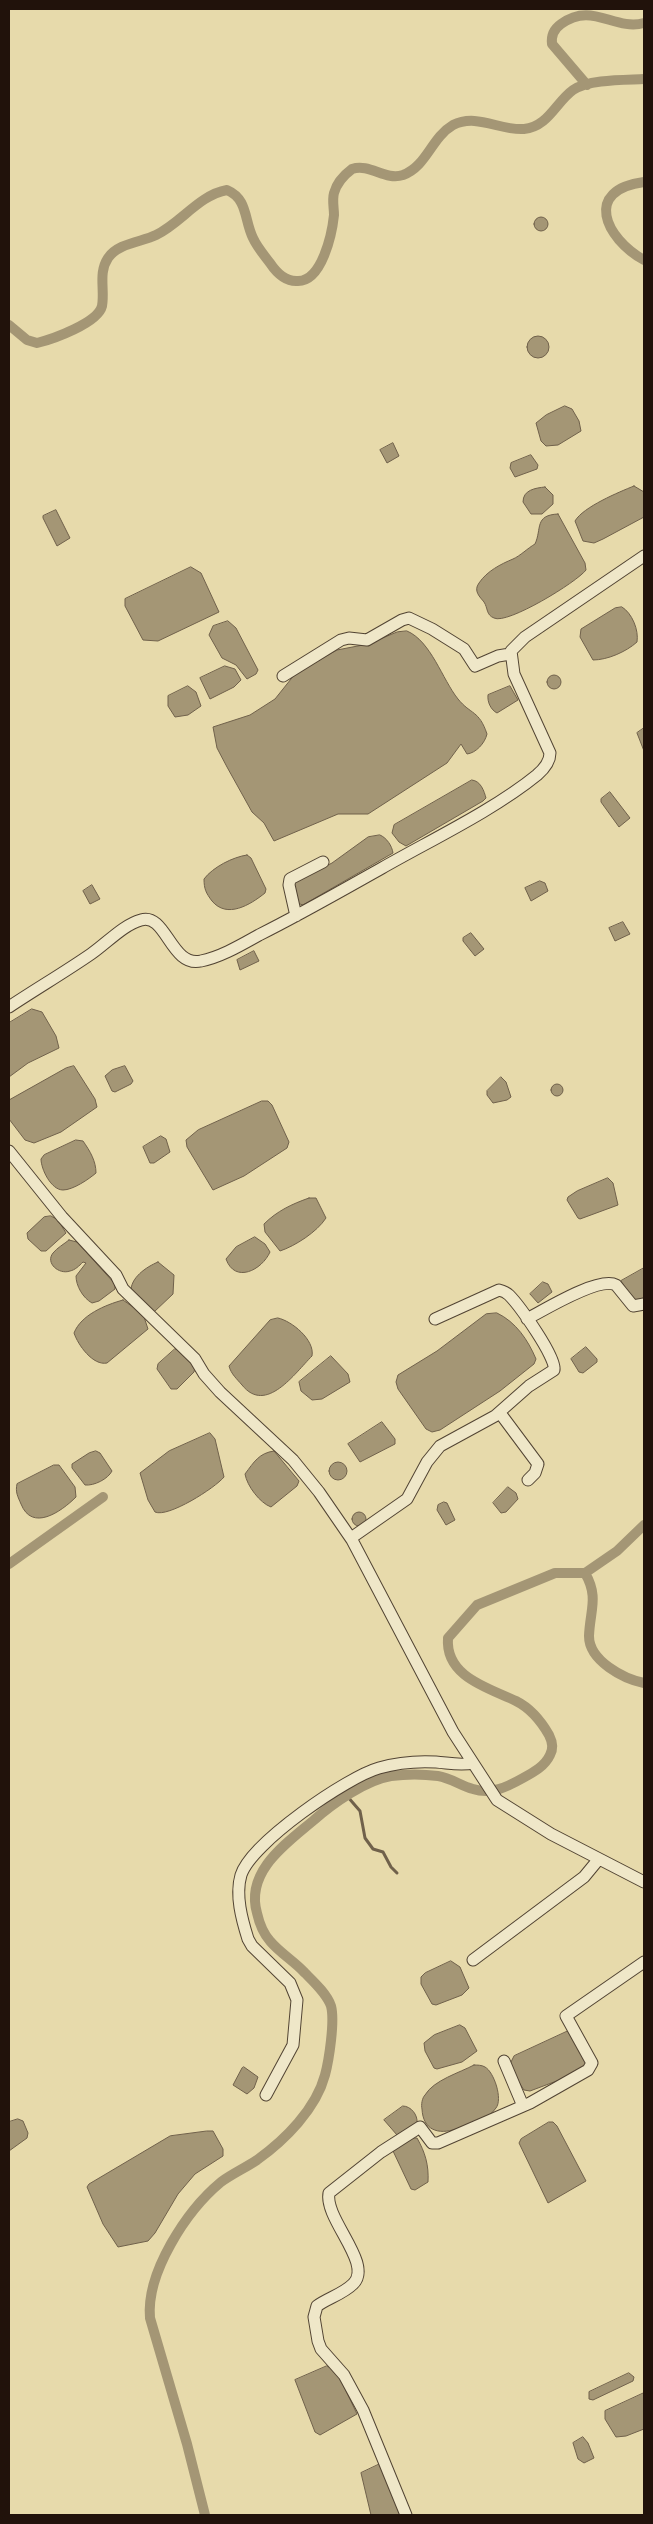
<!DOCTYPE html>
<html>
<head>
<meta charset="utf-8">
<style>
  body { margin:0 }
  #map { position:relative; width:653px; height:2524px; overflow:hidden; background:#e7daab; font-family:"IM FELL Double Pica",serif }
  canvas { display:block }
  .frame { position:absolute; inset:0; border:10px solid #21120b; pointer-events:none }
</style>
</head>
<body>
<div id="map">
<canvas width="653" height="2524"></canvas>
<div class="frame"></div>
</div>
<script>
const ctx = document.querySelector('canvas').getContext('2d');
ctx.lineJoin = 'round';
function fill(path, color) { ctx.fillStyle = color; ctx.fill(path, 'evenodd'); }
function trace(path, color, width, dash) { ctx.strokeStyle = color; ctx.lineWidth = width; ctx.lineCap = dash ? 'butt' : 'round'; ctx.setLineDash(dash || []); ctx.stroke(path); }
const water = new Path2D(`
  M534 224a7 7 0 1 1 14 0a7 7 0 1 1-14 0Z
  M527 347a11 11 0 1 1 22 0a11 11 0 1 1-22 0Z
  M565 406 572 409 579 421 581 431 558 445 546 446 541 441 536 423 546 415Z
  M393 443 399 456 387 463 380 450Z
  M531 455 538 465 537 469 515 477 510 468 511 463Z
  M634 486 644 492V517L603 539 594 543 583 541 575 521C583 507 619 492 634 486Z
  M545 487 553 495V504L542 514H531L523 502C523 490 535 488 545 487Z
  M56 510 70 538 57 546 43 518V516Z
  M558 514 585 563 586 570C577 582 507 625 494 618 486 615 488 608 484 602 480 597 473 591 479 583 487 571 501 564 513 559 520 556 528 548 535 544 542 529 534 515 558 514Z
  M191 567 201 573 219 612 158 641 143 640 125 606V599Z
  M622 607C632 613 639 630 637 642 626 652 607 660 593 660L580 637 581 629 615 608Z
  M228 621 236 628 258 670 256 674 247 679 236 665 222 658 209 635 213 626Z
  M407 631C431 641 442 679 458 699 471 715 479 710 487 734 485 743 476 753 467 754L461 744 447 763 368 814H338L274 841 264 823 252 812 227 767 217 748 213 727 250 715 275 699 295 674 337 650 368 644 397 632Z
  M225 666 235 669 241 680 234 687 210 699 200 678Z
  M547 682a7 7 0 1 1 14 0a7 7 0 1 1-14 0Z
  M188 686 196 692 201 706 188 715 175 717 168 706V696Z
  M510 686 518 700 497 713C491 710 487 702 488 695Z
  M644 728V751L637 733Z
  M472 780C481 781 484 791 486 798L483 801 406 846 399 842 392 833 394 825Z
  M610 792 630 818 619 827 601 802V799Z
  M380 835C387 838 392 846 393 853L303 905 297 903 293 885 295 882 332 863 368 837Z
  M247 855 251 858 266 889 265 893C250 905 227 919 212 901 206 893 204 889 204 879 213 867 233 857 247 855Z
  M540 881 545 883 548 891 531 901 525 888Z
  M92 885 100 899 90 904 83 891Z
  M623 922 630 934 615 941 609 928Z
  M471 933 484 949 475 956 463 941V938Z
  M254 951 259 961 240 970 237 960Z
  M32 1009 42 1012 56 1036 59 1048 28 1063 9 1077V1023Z
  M74 1066 95 1099 97 1107 61 1132 34 1143 25 1140 9 1119V1100L66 1068Z
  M125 1066 133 1081 131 1084 115 1092 112 1091 105 1076 112 1070Z
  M501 1077 506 1082 511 1097 507 1100 493 1103 487 1095V1091Z
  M551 1090a6 6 0 1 1 12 0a6 6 0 1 1-12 0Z
  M262 1101H268L272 1105 289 1142 287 1148 244 1176 213 1190 187 1147 186 1140 198 1130Z
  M161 1136 166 1139 170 1152 154 1163H150L143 1147Z
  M76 1140 83 1141C90 1151 96 1161 96 1173 89 1179 73 1190 63 1190 51 1190 41 1169 41 1159L44 1155Z
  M608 1178 613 1183 618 1205 580 1219 578 1218 567 1200 568 1197 577 1191Z
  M309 1198H316L326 1218C317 1232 295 1246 280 1251L265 1232 264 1224C277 1211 292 1204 309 1198Z
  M51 1216 58 1220 66 1233 46 1251H41L28 1239 27 1233 44 1217Z
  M255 1237 265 1244 270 1252C262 1270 235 1284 226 1259L236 1247Z
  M69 1240 77 1242 115 1284V1289L99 1301 92 1303C83 1298 76 1286 76 1276L86 1263 83 1262C79 1266 75 1270 70 1271 59 1275 45 1263 53 1253 57 1248 64 1244 69 1240Z
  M158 1262 174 1275 173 1294 154 1312 131 1292C130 1278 146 1267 158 1262Z
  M644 1268V1299L635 1302 621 1281Z
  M543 1282 548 1284 552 1292 538 1303 530 1294Z
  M123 1300 143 1314 148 1329 107 1363C93 1366 78 1345 74 1333 81 1315 105 1305 123 1300Z
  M497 1313C516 1322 528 1340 536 1359L534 1364 500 1391 440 1430 432 1432 426 1429 398 1389 396 1382 398 1375 437 1351 486 1314Z
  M278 1318C292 1321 315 1340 312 1356 295 1373 266 1415 242 1385 237 1379 231 1374 229 1366L270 1320Z
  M586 1347 597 1359V1362L583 1373 579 1372 571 1359Z
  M175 1349 181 1351 195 1367 194 1372 177 1389H171L157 1369 158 1364Z
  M331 1356 348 1374 350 1382 322 1399 312 1400 301 1391 299 1382Z
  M382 1422 395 1439V1444L360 1462 348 1444Z
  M210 1433 215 1439 224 1477C215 1488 168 1518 155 1512L148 1500 140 1473 169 1451Z
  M96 1451 100 1453 112 1471C108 1479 94 1486 85 1485L72 1468V1464L89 1453Z
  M274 1451 299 1481 297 1486 271 1507C260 1503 247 1486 245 1474 254 1462 259 1453 274 1451Z
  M329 1471a9 9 0 1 1 18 0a9 9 0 1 1-18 0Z
  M54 1465H59L75 1487 76 1497C61 1512 32 1532 21 1504 18 1497 15 1492 17 1484Z
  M508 1487 516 1493 518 1499 506 1512 501 1513 493 1503Z
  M444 1502 447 1503 455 1520 446 1525 437 1510 438 1505Z
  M352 1519a7 7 0 1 1 14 0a7 7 0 1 1-14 0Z
  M451 1961 460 1967 469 1988 462 1995 436 2005 432 2004 421 1984V1977L425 1973Z
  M460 2025 465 2028 477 2051 462 2062 437 2069 434 2068 425 2051 424 2043 434 2035Z
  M568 2031 571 2032 585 2055 586 2066 570 2076 530 2091 524 2090 514 2075 510 2064 514 2056Z
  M474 2065C477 2065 482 2065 485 2067 494 2072 503 2099 496 2108 488 2120 469 2124 456 2129 438 2135 423 2130 422 2109 421 2105 422 2098 425 2095 434 2080 459 2073 474 2065Z
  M244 2067 258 2077 254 2088 247 2094 233 2085 242 2068Z
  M403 2106C411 2106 418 2115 417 2123L397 2135 384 2120Z
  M18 2119 23 2121 28 2133 27 2138 9 2151V2122Z
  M549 2122H553L557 2126 586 2181 548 2203 519 2143 521 2139Z
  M207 2131H213L223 2149V2156L195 2174 178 2194 155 2233 148 2241 118 2247 103 2224 87 2187 89 2184 170 2136Z
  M413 2138H417C425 2152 429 2165 428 2182L415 2190 411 2189 393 2151Z
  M327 2366 337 2372 357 2414 320 2435 315 2432 295 2380Z
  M629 2373 634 2377 633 2381 593 2400 589 2399V2392Z
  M644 2393V2429L626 2436 616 2437 605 2419V2411Z
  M583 2437 588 2443 594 2458 584 2463 578 2459 573 2443Z
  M380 2464 401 2513 399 2515H371L361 2473Z`);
const stream = new Path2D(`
  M347 1796 360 1811 365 1838 373 1849 383 1852 391 1867 397 1873`);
const canal = new Path2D(`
  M587 85 552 44C551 36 554 29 561 24 592 1 614 31 644 23
  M644 182C583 190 605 238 644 260
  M9 325 27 340 37 343C53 339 98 323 102 306 105 290 98 273 108 258 118 243 142 242 156 235 181 223 199 195 227 190 248 199 244 220 253 238 257 247 264 255 270 263 276 272 286 282 298 281 322 281 332 234 334 215 334 208 332 200 334 193 337 182 344 175 352 169 370 163 385 181 403 175 427 166 431 138 453 125 477 113 500 131 524 129 548 127 556 102 573 90 589 79 626 80 644 79
  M9 1564 103 1497
  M585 1573C599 1597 590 1610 589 1636 589 1661 624 1679 644 1683
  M205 2515 187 2444 150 2318C146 2273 186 2211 221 2182 232 2174 245 2168 257 2160 285 2140 316 2109 325 2075 329 2060 335 2021 331 2006 327 1994 314 1982 305 1973 294 1961 280 1953 270 1941 263 1933 259 1922 257 1913 245 1871 287 1843 314 1820 333 1803 366 1780 391 1776 406 1774 423 1774 438 1776 451 1778 461 1786 473 1789 491 1795 507 1787 523 1778 534 1772 545 1766 550 1755 554 1748 552 1741 549 1735 541 1721 530 1708 516 1701 489 1688 445 1677 448 1638L477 1605 555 1573H585L617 1551 644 1525`);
const minor = new Path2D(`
  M283 676 341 640 349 638 367 640 402 620 409 618 432 629 464 649 475 666 498 656 510 654
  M296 916 289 885 290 879 323 862
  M9 1007C36 989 65 972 91 954 107 943 123 925 141 920 166 912 171 968 201 961 221 957 241 945 259 935 301 914 341 891 382 868 431 840 494 810 537 775 544 769 550 762 550 753L514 674 511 651 525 637 644 556
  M9 1151 62 1217 116 1275 123 1289 195 1359 204 1374 220 1392 293 1460 319 1492 352 1540 453 1732 497 1800 551 1834 644 1882
  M527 1319C544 1310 599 1276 616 1285L633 1306 644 1304
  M500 1413 538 1464 535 1473 528 1480
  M351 1538 407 1499 427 1462 440 1446 495 1416 529 1386 554 1370C557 1358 519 1305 509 1295 506 1292 503 1291 499 1290L435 1319
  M473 1960 584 1877 598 1860
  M504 2061 523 2106
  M266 2095 293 2045 297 2000 290 1983 252 1946 248 1939C242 1920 235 1895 241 1875 251 1843 347 1777 379 1768 396 1763 418 1761 436 1762 449 1763 461 1766 473 1763
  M406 2515 363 2410 344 2375 321 2349 318 2341 314 2317 317 2306C328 2298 343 2294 353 2284 374 2264 324 2219 329 2193L381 2152 420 2127 432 2143H438L530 2103 588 2070 592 2063 566 2016 644 1962`);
fill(water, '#a49675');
trace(water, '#70614b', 1);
trace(stream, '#70614b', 3);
trace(canal, '#a49675', 10);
trace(minor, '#524433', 13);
trace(minor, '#efe7c8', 11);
</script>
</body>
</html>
